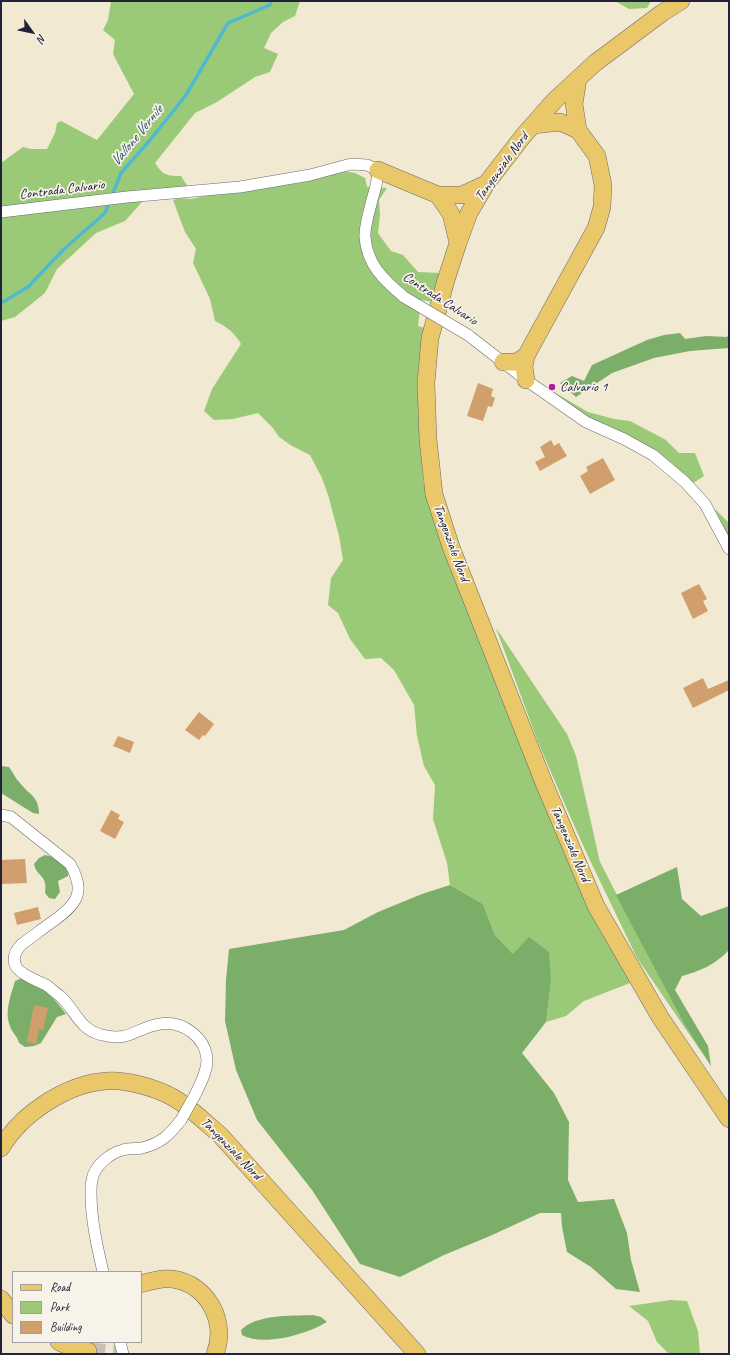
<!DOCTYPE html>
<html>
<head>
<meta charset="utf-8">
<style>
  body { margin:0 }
  #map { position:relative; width:730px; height:1355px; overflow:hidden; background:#f1e9d1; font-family:Caveat,sans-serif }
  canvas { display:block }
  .frame { position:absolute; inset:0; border:2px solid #22223b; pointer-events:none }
  .legend { position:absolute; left:12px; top:1271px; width:130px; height:72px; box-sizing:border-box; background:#f7f3e8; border:1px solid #a29fa3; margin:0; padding:5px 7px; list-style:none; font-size:12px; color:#22223b }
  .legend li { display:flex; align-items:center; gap:8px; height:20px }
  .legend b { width:20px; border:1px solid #a29fa3 }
  .north { position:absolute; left:12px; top:12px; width:40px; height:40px; -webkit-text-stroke:3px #f7f3e8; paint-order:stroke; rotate:123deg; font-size:11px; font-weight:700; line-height:16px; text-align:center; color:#22223b }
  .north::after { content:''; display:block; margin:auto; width:14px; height:18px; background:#22223b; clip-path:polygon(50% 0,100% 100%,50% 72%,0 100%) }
</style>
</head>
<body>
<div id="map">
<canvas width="730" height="1355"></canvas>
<div class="frame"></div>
<ul class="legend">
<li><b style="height:5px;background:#eac769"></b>Road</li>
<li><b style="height:11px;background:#9aca78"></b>Park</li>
<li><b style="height:11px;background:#d19f6d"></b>Building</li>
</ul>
<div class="north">N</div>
</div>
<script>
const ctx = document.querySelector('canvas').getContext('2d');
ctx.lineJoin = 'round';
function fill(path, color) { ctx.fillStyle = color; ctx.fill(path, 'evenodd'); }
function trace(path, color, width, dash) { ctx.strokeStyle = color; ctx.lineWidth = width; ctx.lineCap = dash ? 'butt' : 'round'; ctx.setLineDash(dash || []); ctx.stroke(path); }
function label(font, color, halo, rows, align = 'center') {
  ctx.font = font + ' Caveat,sans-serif'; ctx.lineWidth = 3.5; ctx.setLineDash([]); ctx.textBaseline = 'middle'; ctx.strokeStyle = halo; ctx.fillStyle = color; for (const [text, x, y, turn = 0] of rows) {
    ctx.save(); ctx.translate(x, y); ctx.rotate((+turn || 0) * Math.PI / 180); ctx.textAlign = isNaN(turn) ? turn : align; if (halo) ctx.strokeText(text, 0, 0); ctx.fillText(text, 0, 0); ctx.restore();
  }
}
const green = new Path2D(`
  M111 1H300L295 16 283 22 271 33 264 48 278 54 270 72 255 77 217 102 195 113 155 163C163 175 166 176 181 176L188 187 150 193 125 221 96 233 57 269 45 293 15 317 1 321V163L23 147 31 149H47L55 133 57 123 61 121 97 140 134 94 113 54 115 40 103 30 108 20Z
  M615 1H651L647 8 629 9Z
  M344 171 355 173 365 178 367 187 387 188 379 200 380 215 378 233 391 251 403 255 418 272 440 273 434 302 421 300 418 326 428 329 422 429 423 481 459 583 590 907 630 983 584 1001 566 1016 546 1022 551 982 513 954 495 935 483 904 450 885 447 863 433 819 435 785 424 766 417 736 414 705 394 670 381 658 365 659 350 639 338 613 328 605 331 578 343 560 339 536 329 498 322 478 310 455 292 446 279 437 273 428 258 413 233 419 214 420 204 411 212 389 241 344C234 332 227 327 215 321L210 299 193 263 196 249 185 232 173 200 180 198 191 199 219 193 299 183Z
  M552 391 588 412 614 419 630 421 666 440 679 453H695L704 476 692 484 614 432 550 395Z
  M715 509 729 523V540Z
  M496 628 567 734 576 756 600 862 684 1024 711 1066 637 958 587 854 566 807 538 742Z
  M671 1300 687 1301 698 1331 700 1354H669L657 1342 648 1321 629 1306Z`);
const forest = new Path2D(`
  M680 333 685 339 706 336 727 337 729 333V348L690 351 654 358 612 373 576 397 560 383 572 376 584 381 592 365 647 340 664 335Z
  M1 766 9 767C13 772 15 778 20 783 29 795 39 796 39 814L33 813 1 793Z
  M45 855 53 857 68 867V876L58 881 60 892 55 899 49 898 45 893C48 874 37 878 34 864L39 858Z
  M677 867 682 899 701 916 729 906V950C714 965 703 970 682 976L675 990 708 1046 711 1066 684 1024 616 895Z
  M450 885 483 904 495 935 513 954 529 937 549 952 551 982 546 1022 522 1053 554 1093 569 1122 568 1180 578 1202 614 1199 627 1233 631 1260 640 1292 616 1289 591 1267 567 1252 562 1227 561 1213H540L490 1236 444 1255 400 1277 360 1264 312 1190 257 1120 236 1070 225 1021 226 980 229 949 344 930 378 912 422 894Z
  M22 978C40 985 55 998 66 1014L57 1017 41 1043 34 1046 25 1047 19 1043C17 1035 12 1033 10 1026 4 1012 11 995 15 981Z
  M313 1315 321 1317 327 1322C307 1334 264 1347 242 1335L241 1330C257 1314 291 1316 313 1315Z`);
const stream = new Path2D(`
  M1 303 28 287 63 250 105 213 121 173 151 139 186 95 228 23 270 5 271 1`);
const building = new Path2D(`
  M478 383 493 389 491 396 495 398 492 407 488 406 483 421 467 416Z
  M551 440 554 446 559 443 567 456 540 471 535 462 545 457 540 447Z
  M603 458 615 480 590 494 580 476 588 471 586 467Z
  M699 584 707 599 703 601 708 611 693 619 681 593Z
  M703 678 708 689 729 680V690L693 708 683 688Z
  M199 712 214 724 205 736 203 735 199 740 185 730Z
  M118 736 134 742 130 753 113 746Z
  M111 810 120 815 118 819 124 822 115 839 100 831Z
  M25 859 27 883 2 884 1 860Z
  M38 907 41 919 17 925 14 913Z
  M34 1005 48 1008 43 1030 39 1029 36 1044 27 1042Z`);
const primaryTunnel = new Path2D(`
  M88 1351 120 1354`);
const street = new Path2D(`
  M1 212 127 197 240 187 310 175 351 164 367 165 378 170C378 181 375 190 372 200 370 209 364 228 365 237 367 265 384 280 404 297
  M468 335 526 380 586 422 624 439 653 455 685 482 705 504 729 549
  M1 815 11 817 70 864C87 893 76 905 52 922 42 929 32 937 22 944 15 951 11 959 17 968 23 976 37 980 46 985 51 988 55 993 60 996 76 1010 78 1029 102 1035 131 1042 135 1028 160 1024 183 1020 206 1038 207 1060 207 1073 200 1084 195 1095
  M103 1272C97 1246 91 1220 91 1193 91 1189 91 1184 92 1180 94 1166 110 1153 123 1150 129 1148 136 1149 142 1148 162 1143 169 1135 181 1120
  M120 1342 123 1354`);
const primary = new Path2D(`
  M681 1 662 13 595 63 555 100 524 135 486 184 469 213 458 243 446 280 430 338 426 383 428 439 434 494 451 547 544 783 596 906 660 1017 729 1119
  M533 125 560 122 578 130
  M378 170 438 195H462L486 184
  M438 195 451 214 458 243
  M503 362H517L526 356
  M526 380 524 367 526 356 596 228 602 207 603 185 597 156 578 130 574 104 578 79
  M1 1148C21 1114 66 1084 106 1081 125 1079 157 1088 174 1098 191 1108 206 1123 221 1136L417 1354
  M141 1284C151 1281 161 1278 172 1279 207 1283 228 1322 215 1354
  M1 1299 13 1315
  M59 1342 73 1348 88 1351`);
const streetBridge = new Path2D(`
  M404 297 468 335
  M181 1120 195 1095`);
const markers = [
  [552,387,4,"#b5179e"]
];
const streetNames = [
  ["Tangenziale Nord",502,167,-54],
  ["Contrada Calvario",62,190,-7],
  ["Contrada Calvario",440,299,33],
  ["Tangenziale Nord",451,543,70],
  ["Tangenziale Nord",570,844,67],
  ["Tangenziale Nord",231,1149,46]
];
const poiNames = [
  ["Calvario 1",560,387]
];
const waterNames = [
  ["Vallone Vernile",137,136,-51]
];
fill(green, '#9aca78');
fill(forest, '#7bae68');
trace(stream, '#51b9cf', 3.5);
fill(building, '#d19f6d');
trace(primaryTunnel, '#c8c1b3', 17, [17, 8]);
trace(street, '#6a6870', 12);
trace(primary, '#6a6870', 18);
trace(street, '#fff', 11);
trace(primary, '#eac769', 17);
trace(streetBridge, '#6a6870', 12, []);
trace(streetBridge, '#fff', 11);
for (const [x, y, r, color] of markers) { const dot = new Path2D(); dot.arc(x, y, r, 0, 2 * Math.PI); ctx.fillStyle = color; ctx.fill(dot); trace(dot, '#f7f3e8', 1.5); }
label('14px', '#22223b', '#f7f3e8', streetNames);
label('14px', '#22223b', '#f7f3e8', poiNames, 'left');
label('italic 15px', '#32576f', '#f7f3e8', waterNames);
</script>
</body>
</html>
